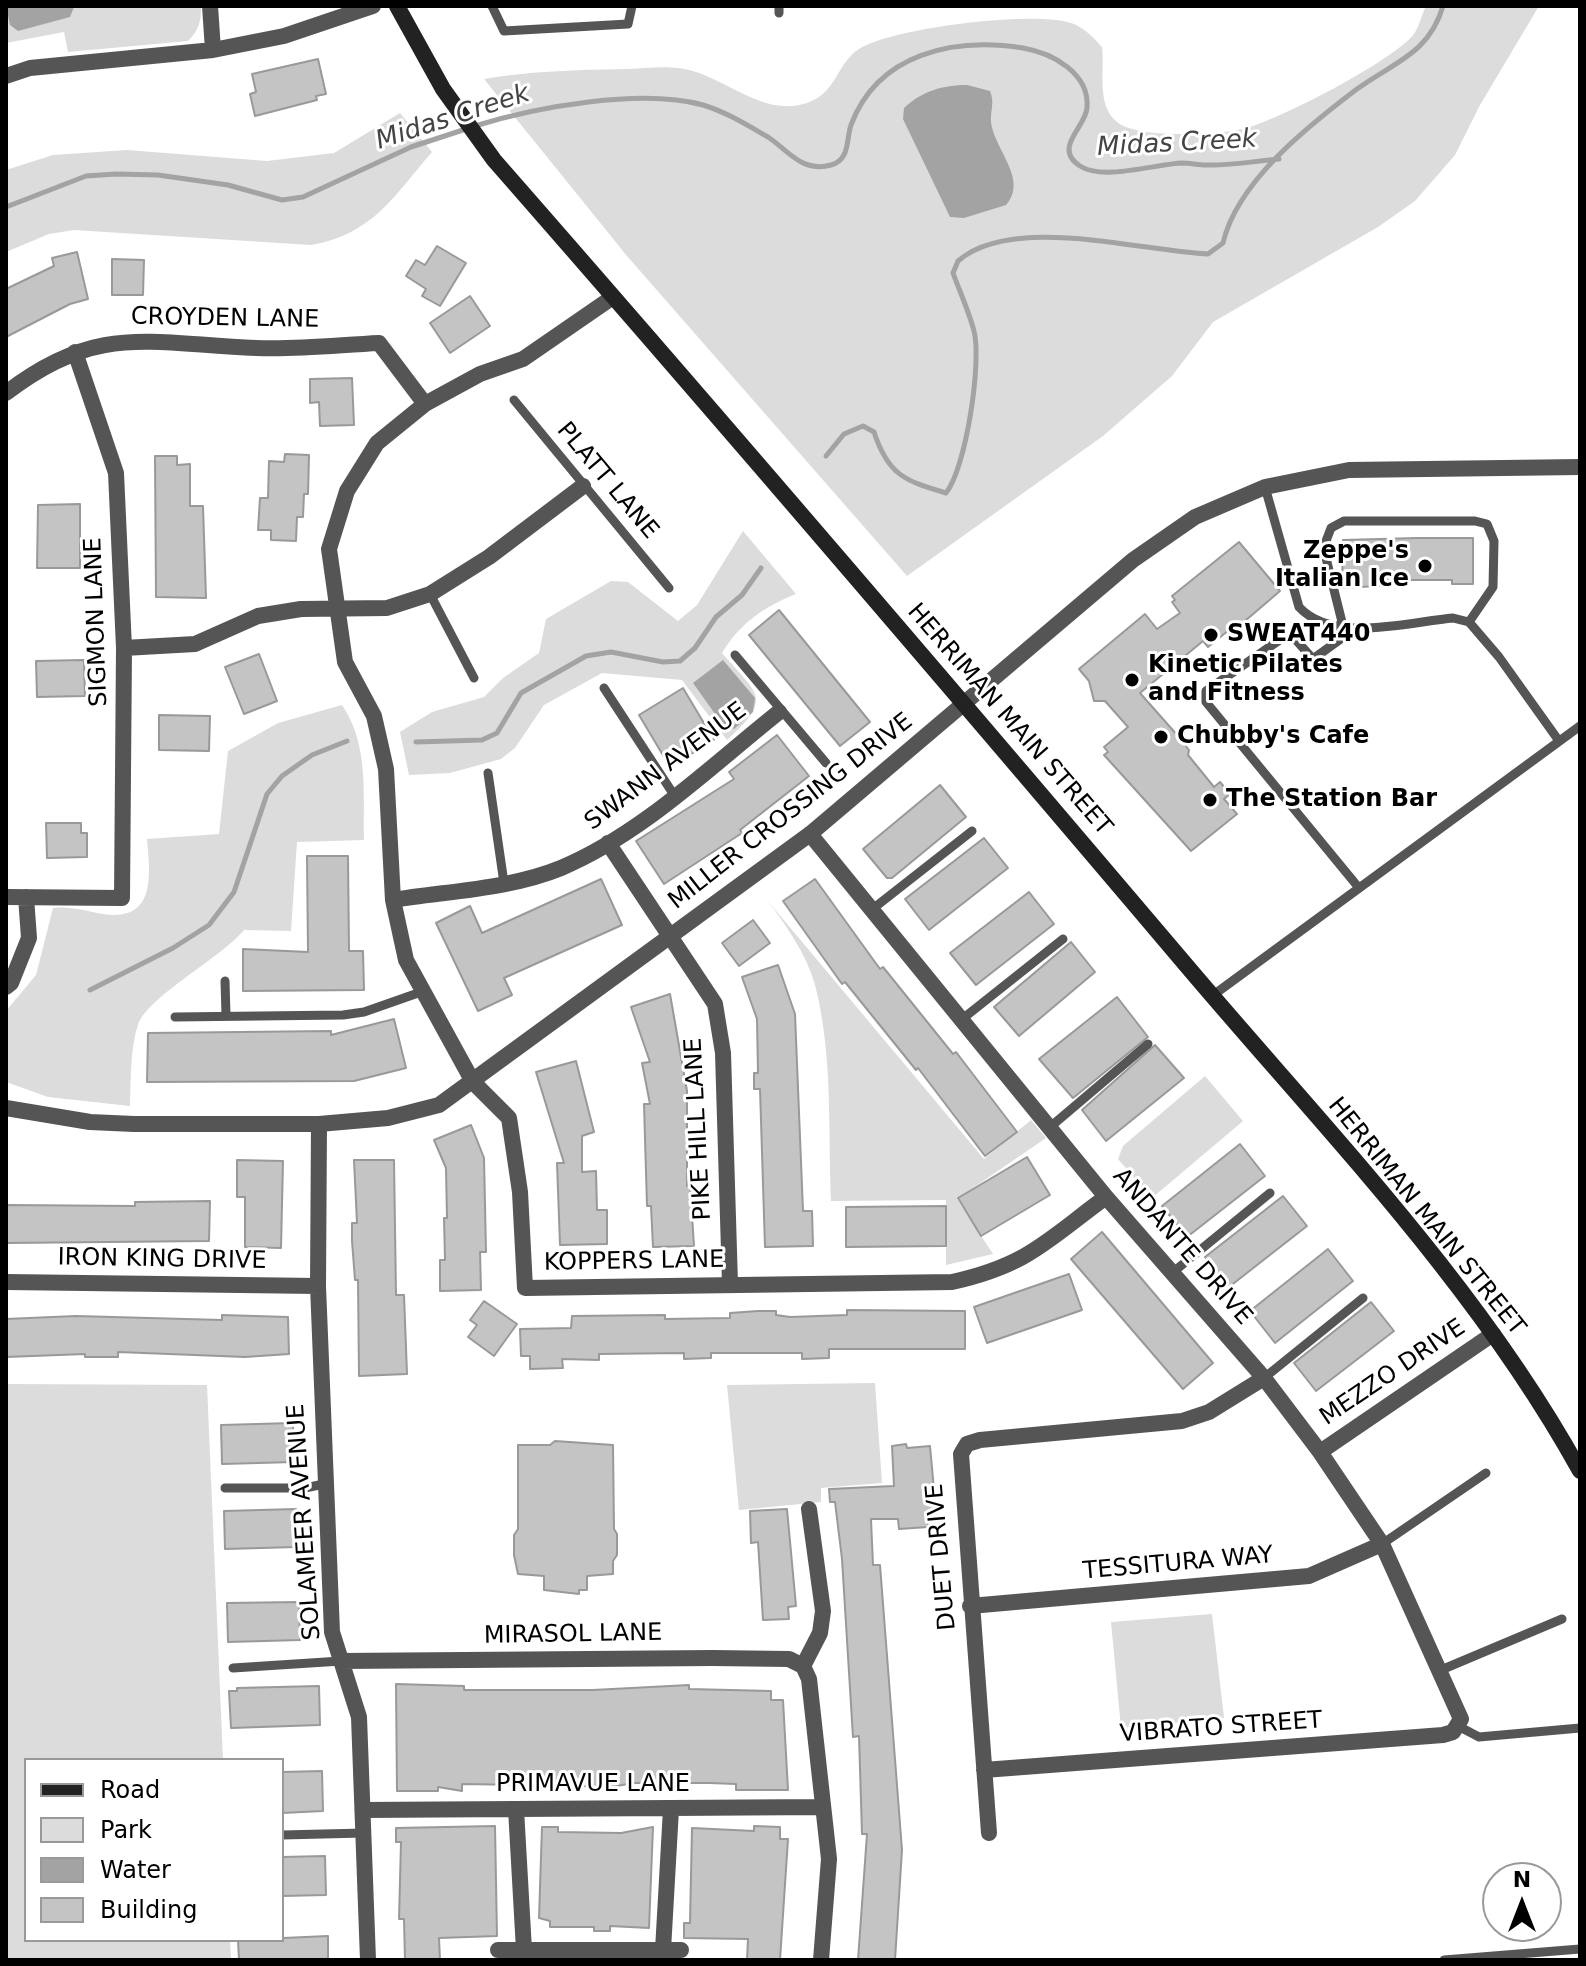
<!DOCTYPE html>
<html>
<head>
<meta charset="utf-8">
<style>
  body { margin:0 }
  #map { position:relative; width:1586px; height:1966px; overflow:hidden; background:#fff; font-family:"DejaVu Sans",sans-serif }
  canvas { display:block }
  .frame { position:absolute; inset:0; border:8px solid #000; pointer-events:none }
  .legend { position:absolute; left:24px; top:1758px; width:260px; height:184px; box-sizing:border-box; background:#fff; border:2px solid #999; margin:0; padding:10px 14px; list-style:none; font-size:24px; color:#000 }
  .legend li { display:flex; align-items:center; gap:16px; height:40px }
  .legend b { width:40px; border:2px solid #999 }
  .north { position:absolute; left:1482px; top:1862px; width:80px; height:80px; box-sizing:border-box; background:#fff; border:2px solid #999; border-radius:50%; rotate:0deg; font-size:22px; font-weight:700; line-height:32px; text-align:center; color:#000 }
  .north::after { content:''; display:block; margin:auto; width:28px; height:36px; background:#000; clip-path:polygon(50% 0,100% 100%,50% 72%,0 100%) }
</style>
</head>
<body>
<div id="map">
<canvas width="1586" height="1966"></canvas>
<div class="frame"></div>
<ul class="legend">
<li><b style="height:10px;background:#222"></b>Road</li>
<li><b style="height:22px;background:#dcdcdc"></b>Park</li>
<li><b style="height:22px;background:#a3a3a3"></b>Water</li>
<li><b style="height:22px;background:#c4c4c4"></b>Building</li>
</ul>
<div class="north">N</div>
</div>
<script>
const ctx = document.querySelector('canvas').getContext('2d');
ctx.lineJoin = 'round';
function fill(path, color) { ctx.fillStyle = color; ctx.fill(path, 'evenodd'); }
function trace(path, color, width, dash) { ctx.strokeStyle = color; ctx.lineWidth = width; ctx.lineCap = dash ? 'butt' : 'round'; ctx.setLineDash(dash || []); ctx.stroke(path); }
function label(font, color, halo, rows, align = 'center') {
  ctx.font = font + ' "DejaVu Sans",sans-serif'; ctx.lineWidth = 6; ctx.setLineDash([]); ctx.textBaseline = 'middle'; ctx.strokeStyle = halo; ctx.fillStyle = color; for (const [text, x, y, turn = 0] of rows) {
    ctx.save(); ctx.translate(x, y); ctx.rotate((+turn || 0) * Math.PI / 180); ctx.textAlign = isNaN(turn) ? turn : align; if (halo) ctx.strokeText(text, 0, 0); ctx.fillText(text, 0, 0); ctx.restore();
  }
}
const green = new Path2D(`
  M6 6H201C201 22 199 30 188 41L68 52 64 32 6 43Z
  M1426 6H1539L1480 105 1455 155 1415 201 1378 227 1213 322 1172 376 1103 436 907 576 627 256 484 79C531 71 576 70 624 69 641 69 661 66 678 68 719 72 757 114 799 105 837 98 835 64 859 49 890 28 1040 9 1074 24 1085 29 1094 38 1102 47 1105 71 1096 105 1117 122 1137 139 1217 135 1243 129 1277 121 1393 61 1414 34 1419 27 1422 14 1426 6Z
  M400 113 432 152C393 197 373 234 311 245L74 230 49 234 6 252V170L53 155 127 150 267 161 334 153Z
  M743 531 796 594C765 606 739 624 722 653 758 695 774 698 727 740L682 680 602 673 544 705 515 748 501 759 450 773 409 775 400 732 432 712 484 697 503 678 539 653 546 619 611 581 628 582 678 621 697 605Z
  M342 705C369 744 363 795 364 840L297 842 291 931 244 930C221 958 147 997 138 1025 130 1048 131 1082 130 1106L48 1097 6 1082V1011L36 975 53 908C72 906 85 911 103 914 157 922 150 874 147 839L219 834 228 751 278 723Z
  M767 900 984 1159 1031 1120 1046 1138 957 1199 993 1254 946 1265V1200L831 1201C828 1130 833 1054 815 985 807 955 786 925 767 900Z
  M1205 1076 1243 1121 1152 1198 1118 1159 1123 1146Z
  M875 1383 882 1483 821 1488V1502L739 1510 727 1385Z
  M6 1384 207 1385 223 1760H26V1940H230L231 1960H6Z
  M1212 1614 1224 1718 1121 1728 1111 1622Z`);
const water = new Path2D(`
  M6 6H74V7L70 17 18 31 10 25Z
  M967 85 990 91C995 103 990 111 991 122 994 149 1029 180 1006 205L964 218 950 217 903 119 904 108C922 91 943 85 967 85Z
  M723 660 755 698 753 712 734 729 723 725 693 683Z`);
const stream = new Path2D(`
  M475 126C536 107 641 88 703 105 726 112 747 125 768 137 789 151 802 173 831 165 850 160 846 140 851 125 878 53 954 37 1023 48 1052 53 1090 73 1087 108 1086 127 1052 148 1080 166 1103 181 1156 164 1182 163 1190 163 1198 165 1206 165 1230 166 1255 161 1279 159
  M6 207 86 176 116 174 158 175 228 185 282 200 303 197 411 147 466 129
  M826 456 844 434 863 426 874 432C888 475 905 481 946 493 966 468 982 362 974 331 969 312 960 292 953 273L958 261C1013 214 1139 251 1208 254L1223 243C1237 182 1308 126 1357 89 1394 62 1429 54 1443 6
  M416 742 482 740 497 733 521 693 586 656 611 652 663 662 680 661 695 648 716 617 742 595 761 568
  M90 990 173 948 209 925 234 892 267 794 282 776 312 755 347 741`);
const building = new Path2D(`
  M318 59 326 94 316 96 317 100 255 116 250 94 256 92 252 74Z
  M437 246 466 263 440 306 422 296 426 289 406 276 416 260 425 265Z
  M77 252 88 299 70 304 6 337V289L54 266 52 258Z
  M112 259 144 260 143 295H112Z
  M470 296 490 326 450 353 430 323Z
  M352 378 354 425 320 426 319 402 310 403V379Z
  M285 454 309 455 308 494H304L303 517H297L296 541 271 540V530H258L260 498H268L269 461 284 462Z
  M155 456H177V465L190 464V506H203L206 598 156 597Z
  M80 504V568H37L38 505Z
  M1417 538H1473V584H1452V580H1396V585L1342 588 1343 540Z
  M1239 542 1280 591 1231 633 1229 630 1208 647 1203 641 1140 693 1178 736 1189 750 1188 755 1214 787 1220 782 1230 794 1224 799 1237 814 1191 851 1104 755 1108 752 1104 747 1128 727 1105 701H1094L1089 681 1079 669 1145 614 1157 629 1180 613 1172 602 1175 600 1172 596Z
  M779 610 870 722 840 746 749 635Z
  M259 654 277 701 244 714 225 667Z
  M84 660 85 696 37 697 36 661Z
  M683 688 714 740 670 767 639 715Z
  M159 715 210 716 209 751 159 750Z
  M777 735 809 776 740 830 742 833 664 884 636 841 734 779 729 772Z
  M940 785 966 817 892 878H887L863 849Z
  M46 823H81V833H87V857L47 858Z
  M984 838 1008 868 929 930 905 899Z
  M307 856H348L349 951H363L364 990 243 991V949L308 952Z
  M601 879 622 925 504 978 512 995 478 1011 436 923 470 906 482 933Z
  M815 879 880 969 883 967 953 1054 956 1052 1017 1132 985 1156 918 1068 916 1070 845 982 842 984 783 901Z
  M1029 892 1054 924 976 985 950 953Z
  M753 920 770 943 739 966 722 943Z
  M1071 942 1095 972 1019 1036 994 1007Z
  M778 965 795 1014 803 1211H812L813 1246 765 1247 760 1089H754V1073H758L757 1019 742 977Z
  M670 994 687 1091V1186L690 1185 694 1246 653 1247 651 1206H647L644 1104H650L642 1063 650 1062 631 1007Z
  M1117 997 1148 1037 1073 1098 1039 1059Z
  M394 1019 406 1068 354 1081 147 1082 148 1033 331 1031V1035Z
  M1155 1045 1184 1078 1106 1141 1082 1110Z
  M576 1061 594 1132 582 1136V1172L596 1171 597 1210H607V1244L560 1245 557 1163H564L536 1072Z
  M471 1125 484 1158 486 1252H480L481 1290 440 1291V1260H445L444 1218H447L446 1168 434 1140Z
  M1240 1144 1265 1176 1187 1237 1162 1206Z
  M1027 1157 1050 1195 981 1236 958 1198Z
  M237 1160 283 1161 281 1248 245 1247V1197H237Z
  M354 1160H394L396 1295H404L407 1374 359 1376 358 1280H355L352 1241V1223H357Z
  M1283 1196 1307 1226 1229 1287 1205 1257Z
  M210 1201 209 1241 6 1243V1205L135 1206V1202Z
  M946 1206V1246L846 1247V1207Z
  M1102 1232 1213 1363 1183 1389 1071 1259Z
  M1328 1249 1353 1281 1275 1343 1250 1311Z
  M1069 1274 1082 1310 987 1343 974 1307Z
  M484 1301 517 1324 494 1356 468 1337 477 1325 470 1320Z
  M1371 1302 1394 1331 1316 1391 1294 1363Z
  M847 1310 965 1311V1349H829V1358L802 1359V1353H711V1358L684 1359V1353L599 1354V1360L562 1359 563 1368 530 1369V1356H521L520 1329 571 1328 572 1316 665 1315V1319L730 1318V1313L758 1311H776V1315L790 1317 847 1315Z
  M222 1315 288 1317 289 1354 245 1357 118 1352V1357H85V1354L6 1357V1319L76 1316 222 1320Z
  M293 1423 294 1462 222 1464 221 1425Z
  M555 1441 613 1445 614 1529 617 1534V1555L613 1561V1574L587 1576V1590H579V1594L544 1590V1576L518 1574 514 1555V1535L518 1529V1445H550Z
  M906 1444 907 1448 930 1446 937 1522H928V1527L899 1529 898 1519H871L873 1565H880L902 1850 895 1960H858L867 1834H862L859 1736 853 1737 842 1559 835 1502H830L829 1489 894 1486 892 1446Z
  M296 1509 297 1547 225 1549 224 1511Z
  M787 1509 796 1606 788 1607 789 1619 763 1620 758 1542 751 1543 750 1511Z
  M299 1602 300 1640 228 1642 227 1603Z
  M396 1684 464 1686V1690H593L689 1685V1689L771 1691V1700H783L788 1790H736V1784L709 1783H633L617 1786V1791L584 1786 462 1784V1791L438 1787V1791H397Z
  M319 1686 320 1725 231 1728 229 1691H237V1688Z
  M322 1771 323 1811 282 1813V1772Z
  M495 1826 497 1936 439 1938 440 1960H405L404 1919H399L401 1842H396V1828Z
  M754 1826 780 1827V1839H788L780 1960H747L748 1939 684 1938V1923H690L692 1828 754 1831Z
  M542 1827H558V1832L621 1833 653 1827 649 1928 610 1926V1931H594V1927H550V1921L539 1918Z
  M325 1856 326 1895 282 1896V1857Z
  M328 1936V1960H239L238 1940Z`);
const service = new Path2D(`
  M492 6 504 31 628 24 632 6
  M779 6V13
  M514 400 669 588
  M1265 487 1299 607C1333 644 1408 622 1453 618L1469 622 1499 657 1559 741
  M430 594 474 678
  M1343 626 1326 558V541L1331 528 1344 521H1475L1487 524 1494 541 1493 587 1469 622
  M1357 627 1313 659 1295 639H1281L1206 691V702L1359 888
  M735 655 826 763
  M604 688 674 795
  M488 773 504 883
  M870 911 972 831
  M225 981 226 1015
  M1212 996 1580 726
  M175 1017 343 1015 364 1012 421 992
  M961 1020 1063 939
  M1049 1128 1148 1044
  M1172 1273 1270 1193
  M1264 1378 1363 1298
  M225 1488H305L324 1484
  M1382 1544 1486 1473
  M233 1668 341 1661
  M1441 1670 1562 1619
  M1458 1726 1479 1737 1580 1728
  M282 1835 364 1833
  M1444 1960 1580 1949`);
const minor = new Path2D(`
  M210 6 213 50
  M6 76 30 68 213 50 284 36 373 6
  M613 297 523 359 480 374 425 404 377 443 347 491 329 549 345 662 374 716 386 769 393 900 406 960 473 1082 509 1118 520 1192 525 1288 952 1282C1028 1265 1046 1241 1106 1197
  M6 393C98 322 150 344 256 348 296 350 338 345 379 343L425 404
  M124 648 195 644 258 616 301 609 387 608 430 594 489 557 583 486
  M810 834 1106 1197 1264 1378 1320 1452 1382 1544 1461 1719 1453 1732 1443 1735 984 1770
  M608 843 715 1004 723 1053 730 1284
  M6 897 122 898 124 648 116 473 75 352
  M393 900C448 891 510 889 561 868 642 834 711 766 779 712
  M6 987 11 983 29 938 26 897
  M319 1124 318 1286 332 1632 359 1717 368 1960
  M6 1282 318 1286
  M1320 1452 1493 1334
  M970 1606 1309 1576 1382 1544
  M341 1661 712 1658 789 1659 803 1666
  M803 1666 809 1679 829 1859 821 1960
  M803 1666 820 1633 823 1611 809 1509
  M516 1809 524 1950
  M363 1810 823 1807
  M989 1833 961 1454 967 1444 980 1440 1182 1421 1209 1412 1264 1378
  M498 1950H681
  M663 1950 671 1809`);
const tertiary = new Path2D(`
  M6 1108 90 1122 134 1124H319L388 1118 439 1105 810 834 1133 560 1195 517 1265 487 1349 470 1580 467`);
const secondary = new Path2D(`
  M397 6 443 89 494 160C727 426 957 695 1186 965 1323 1127 1477 1284 1580 1471`);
const markers = [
  [1425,566,8,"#000"],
  [1211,635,8,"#000"],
  [1132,680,8,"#000"],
  [1161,737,8,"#000"],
  [1210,800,8,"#000"]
];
const streetNames = [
  ["CROYDEN LANE",225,319,1],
  ["PLATT LANE",607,481,50],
  ["SIGMON LANE",97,622,-92],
  ["HERRIMAN MAIN STREET",1009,720,49],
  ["SWANN AVENUE",666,767,-37],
  ["MILLER CROSSING DRIVE",791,812,-38],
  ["PIKE HILL LANE",699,1129,-93],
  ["HERRIMAN MAIN STREET",1426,1217,51],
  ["ANDANTE DRIVE",1182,1247,49],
  ["IRON KING DRIVE",162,1260,1],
  ["KOPPERS LANE",634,1262,-1],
  ["MEZZO DRIVE",1393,1373,-34],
  ["SOLAMEER AVENUE",305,1522,-94],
  ["DUET DRIVE",942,1557,-95],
  ["TESSITURA WAY",1178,1564,-5],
  ["MIRASOL LANE",573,1635,-1],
  ["VIBRATO STREET",1221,1728,-4],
  ["PRIMAVUE LANE",593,1785]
];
const poiNames = [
  ["Zeppe's",1409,552,"right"],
  ["Italian Ice",1409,580,"right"],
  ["SWEAT440",1227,635],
  ["Kinetic Pilates",1148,666],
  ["and Fitness",1148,694],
  ["Chubby's Cafe",1177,737],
  ["The Station Bar",1226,800]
];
const waterNames = [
  ["Midas Creek",453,118,-18],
  ["Midas Creek",1177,144,-3]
];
fill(green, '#dcdcdc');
fill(water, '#a3a3a3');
trace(stream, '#a3a3a3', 5);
fill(building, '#c4c4c4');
trace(building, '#999', 2);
trace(service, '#555', 9);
trace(minor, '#555', 16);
trace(tertiary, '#555', 16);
trace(secondary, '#222', 16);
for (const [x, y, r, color] of markers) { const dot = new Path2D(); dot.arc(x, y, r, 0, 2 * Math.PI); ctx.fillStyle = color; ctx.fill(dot); trace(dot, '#fff', 3); }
label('24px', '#000', '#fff', streetNames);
label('bold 24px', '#000', '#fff', poiNames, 'left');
label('italic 26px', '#444', '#fff', waterNames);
</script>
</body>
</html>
